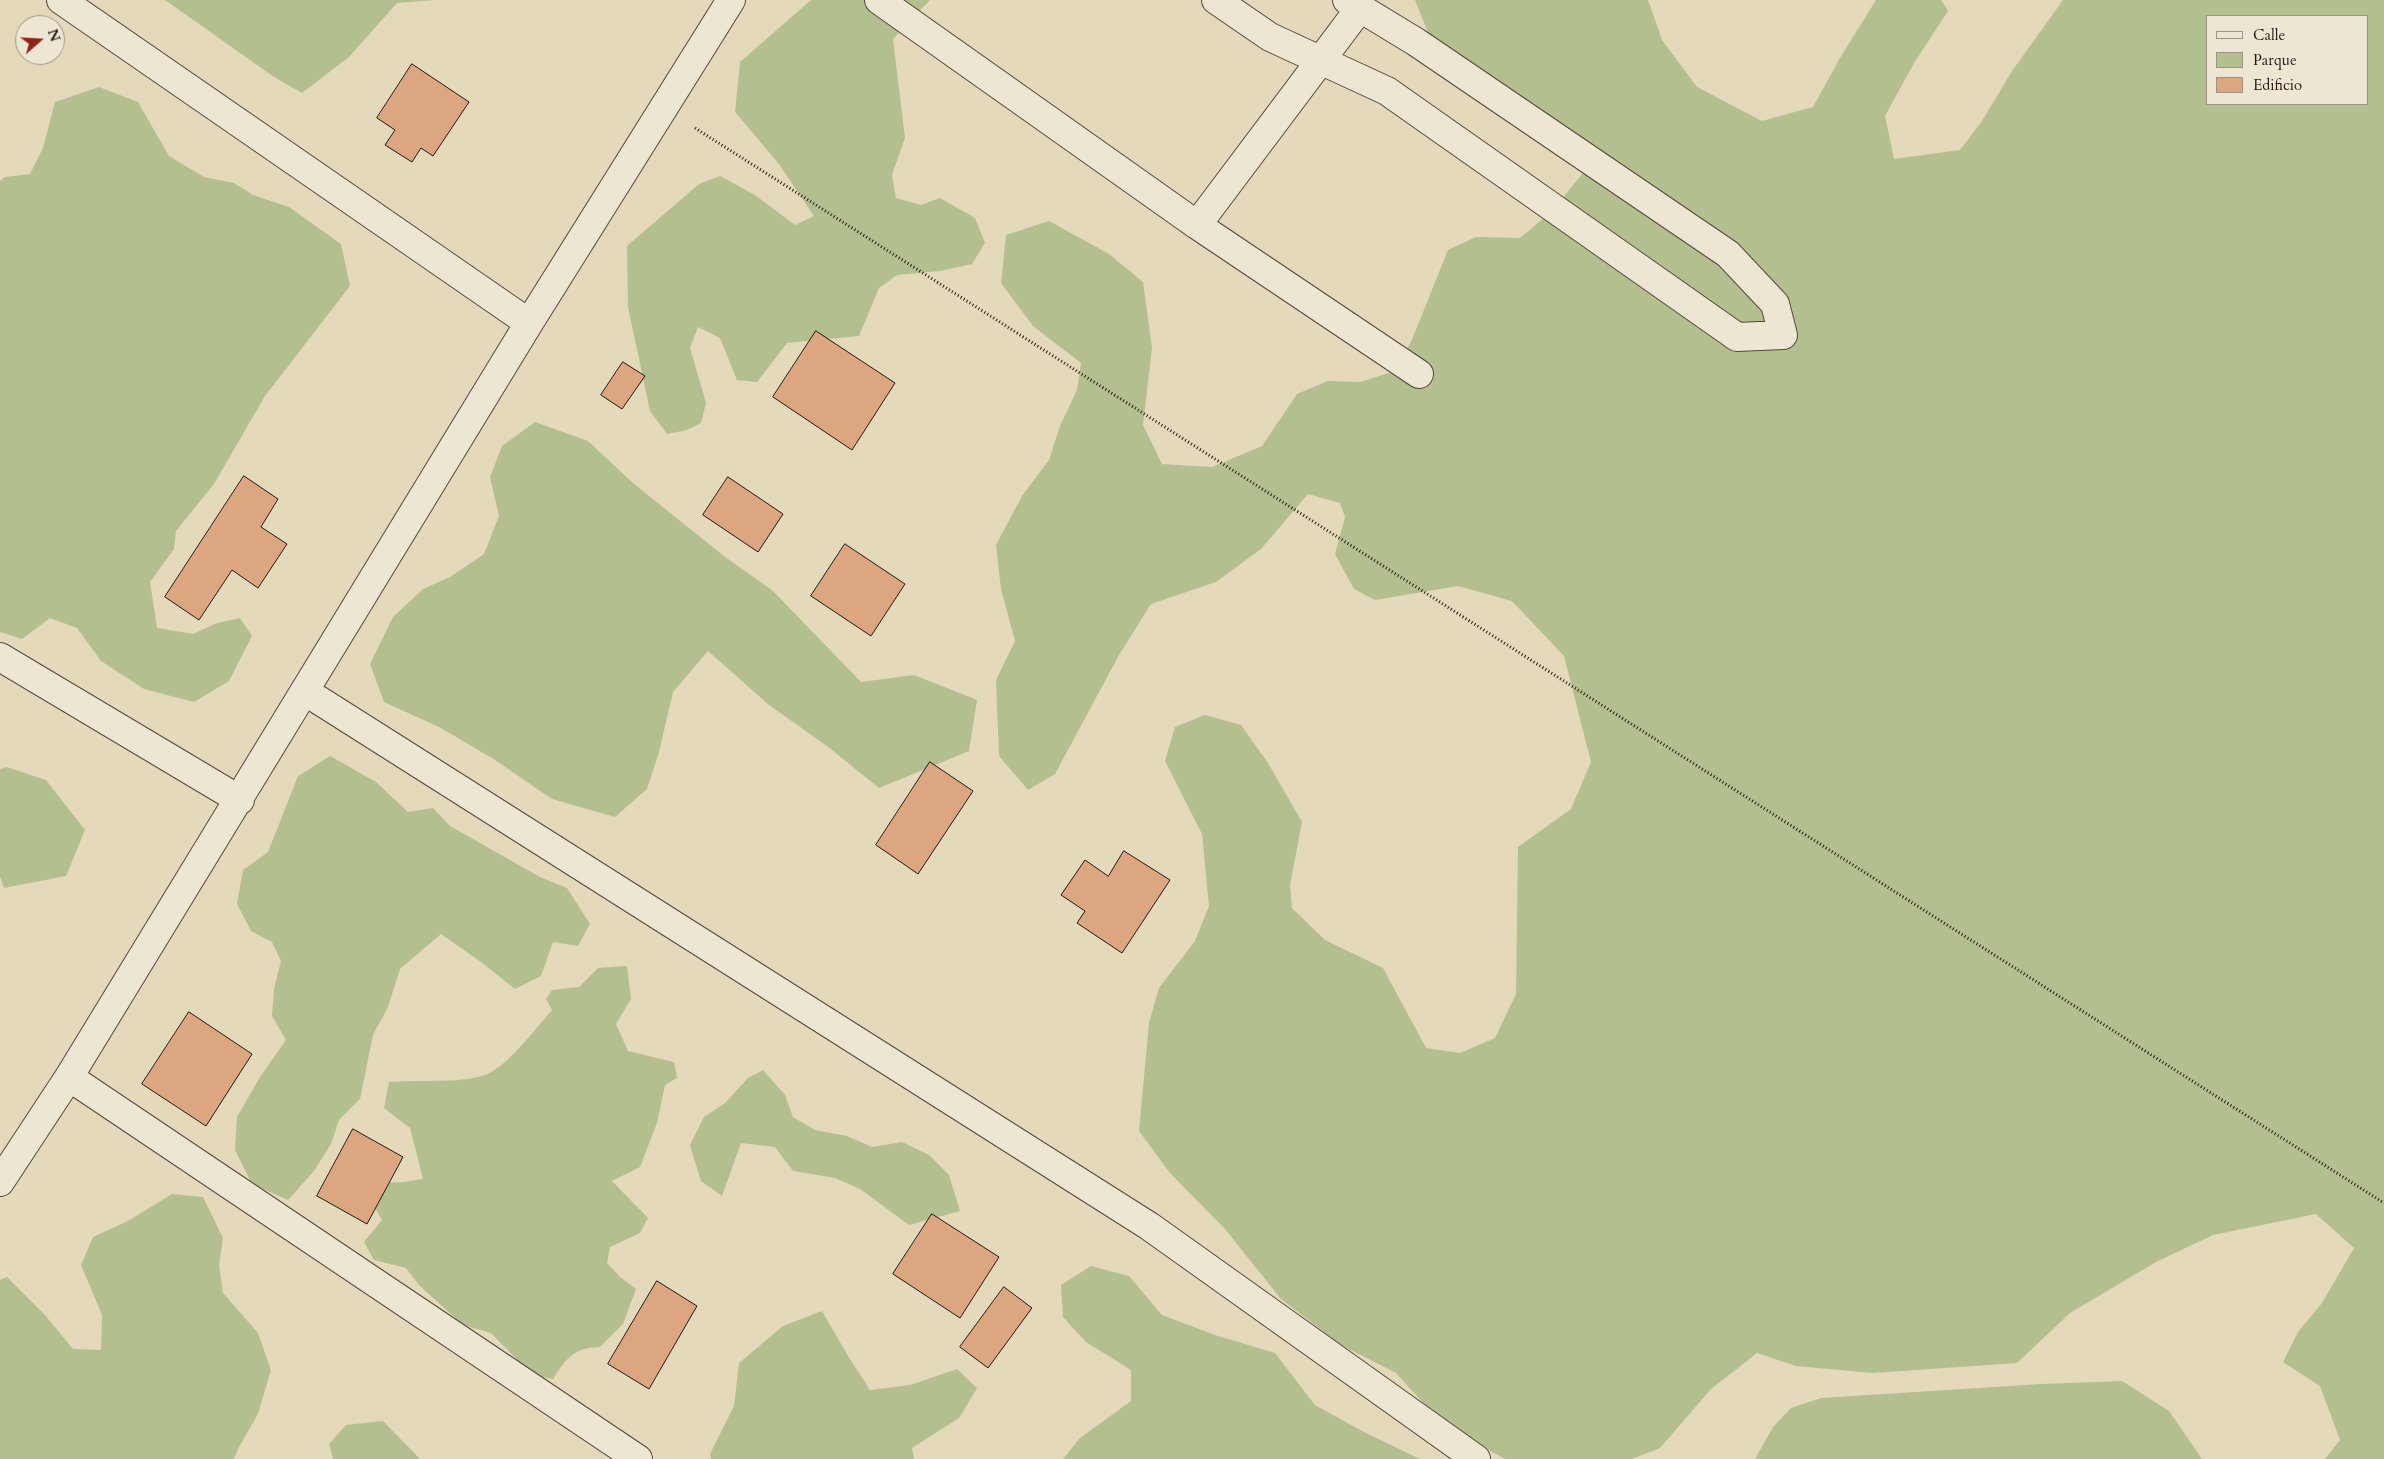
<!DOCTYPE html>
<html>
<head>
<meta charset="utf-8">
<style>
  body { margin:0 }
  #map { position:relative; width:2384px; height:1459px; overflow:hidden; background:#e4d9ba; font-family:Cardo,serif }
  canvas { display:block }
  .legend { position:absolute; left:2206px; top:15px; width:162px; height:90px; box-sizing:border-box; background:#ede6d2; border:1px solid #9d9385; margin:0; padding:6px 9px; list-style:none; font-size:15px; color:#241712 }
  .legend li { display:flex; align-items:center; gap:10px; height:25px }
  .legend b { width:25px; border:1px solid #9d9385 }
  .north { position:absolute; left:15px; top:15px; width:50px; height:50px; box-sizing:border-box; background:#ede6d2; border:1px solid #9d9385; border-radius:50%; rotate:71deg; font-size:14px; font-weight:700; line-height:20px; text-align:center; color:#241712 }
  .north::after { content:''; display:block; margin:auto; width:18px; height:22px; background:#8f2418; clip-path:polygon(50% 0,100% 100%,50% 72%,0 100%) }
</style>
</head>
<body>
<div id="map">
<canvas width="2384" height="1459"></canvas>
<ul class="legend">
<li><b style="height:6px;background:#ede6d2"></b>Calle</li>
<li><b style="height:14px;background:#b4bf90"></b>Parque</li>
<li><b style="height:14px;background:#dca680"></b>Edificio</li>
</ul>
<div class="north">N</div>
</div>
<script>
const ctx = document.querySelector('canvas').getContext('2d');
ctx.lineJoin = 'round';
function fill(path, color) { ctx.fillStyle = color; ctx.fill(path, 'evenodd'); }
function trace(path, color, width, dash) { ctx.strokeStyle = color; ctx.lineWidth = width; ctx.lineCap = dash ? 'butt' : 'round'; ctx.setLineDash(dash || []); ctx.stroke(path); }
const green = new Path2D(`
  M165 0H435L397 3 349 57 302 93 274 77Z
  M811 0H930L893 39 905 138 892 175 896 198 921 205 940 198 975 218 985 243 972 264 940 271 897 275 879 288 859 336 787 343 757 382 737 380 720 338 698 327 690 348 706 403 701 423 687 430 667 434 650 411 628 307 627 246 699 184 720 176 755 195 795 225 814 216 779 164 735 112 740 62Z
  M1415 0H1648L1662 40 1697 87 1762 121 1813 107 1840 58 1876 0H1941L1948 11 1914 63 1885 116 1894 159 1960 150 1982 121 2012 71 2063 0H2384V1459H2325L2340 1440 2320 1386 2283 1362 2298 1332 2322 1303 2354 1248 2316 1214 2213 1235 2156 1262 2070 1313 2017 1363 1873 1373 1796 1366 1757 1353 1711 1389 1660 1448 1632 1459H1505L1444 1426 1396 1373 1341 1345 1281 1299 1225 1229 1170 1173 1139 1131 1149 1023 1159 988 1195 941 1209 906 1202 834 1165 761 1175 727 1205 715 1241 725 1268 763 1302 822 1290 885 1292 908 1325 940 1383 968 1426 1048 1460 1053 1495 1038 1516 994 1518 847 1571 809 1591 762 1564 656 1512 601 1458 586 1375 600 1354 589 1335 554 1345 517 1340 503 1308 494 1261 549 1216 582 1151 604 1119 655 1055 774 1028 790 999 756 996 680 1015 641 1001 589 996 545 1022 496 1049 460 1060 426 1077 390 1081 363 1033 326 1001 283 1006 235 1049 221 1109 254 1143 282 1152 348 1143 425 1162 464 1212 467 1262 446 1297 394 1328 381 1361 382 1394 371 1411 342 1448 250 1476 237 1520 238 1552 211 1587 168 1431 40ZM2208 16H2368V104H2208Z
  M99 87 138 102 169 156 204 177 234 183 253 195 289 207 341 244 350 286 265 396 214 484 176 531 174 549 150 582 157 628 193 634 217 623 240 618 252 636 229 681 194 702 144 689 101 661 77 628 50 618 22 639 0 632V181L5 177 30 174 43 148 55 102Z
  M535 422 588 441 633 483 724 556 773 591 861 682 914 675 977 700 969 751 879 788 827 746 769 705 708 651 673 692 659 752 647 789 615 817 552 799 495 760 441 728 384 702 370 664 393 617 423 589 450 577 484 554 499 516 490 477 502 446Z
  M330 756 376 782 408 812 433 808 450 826 540 877 567 888 590 924 578 946 553 942 541 976 515 989 481 962 441 934 400 969 388 1007 373 1035 360 1099 339 1120 331 1144 314 1171 288 1200 252 1184 235 1150 237 1117 260 1077 286 1040 272 1016 274 989 281 961 272 942 251 931 237 904 243 870 268 852 298 776Z
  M7 767 46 780 85 830 66 876 4 888 0 877V769Z
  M627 966 631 999 616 1024 628 1051 674 1062 677 1078 665 1085 657 1123 640 1167 612 1181 648 1218 640 1233 610 1247 607 1263 620 1277 636 1289 623 1324 600 1347C574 1347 566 1359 553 1379L532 1375 491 1333 463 1325 419 1285 406 1268 374 1260 364 1242 382 1220 369 1197 378 1183 404 1182 423 1179 410 1128 384 1108 389 1082C419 1079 453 1084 482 1076 505 1070 536 1028 552 1010L546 999 552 990 579 987 598 968Z
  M763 1070 785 1095 793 1117 815 1130 847 1136 872 1147 902 1142 929 1155 949 1175 960 1211 909 1225 860 1189 835 1178 793 1171 775 1147 741 1143 722 1196 701 1181 690 1145 704 1117 725 1103 748 1078Z
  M172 1194 203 1197 223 1238 219 1265 223 1293 258 1333 271 1370 258 1414 239 1447 234 1459H0V1280L7 1277 45 1315 73 1349 101 1350 102 1315 81 1265 93 1237 128 1221Z
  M1091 1266 1129 1276 1162 1315 1215 1335 1275 1353 1315 1405 1364 1432 1420 1459H1063L1080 1438 1131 1401V1370L1086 1342 1063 1317 1061 1285Z
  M822 1311 848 1356 870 1390 910 1385 957 1369 977 1388 959 1418 912 1448 914 1459H711L710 1454 734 1406 739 1363 783 1326Z
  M2122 1381 2169 1411 2202 1459H1755L1773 1427 1791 1408 1821 1398 2041 1384Z
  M383 1421 420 1459H333L329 1444 346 1425Z`);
const building = new Path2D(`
  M412 64 469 102 433 156 421 148 412 162 385 145 395 130 377 118Z
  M816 331 895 383 852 450 773 397Z
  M623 362 645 376 622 409 601 395Z
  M244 476 278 499 261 527 287 544 258 588 232 570 199 620 165 597Z
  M728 477 783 514 758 552 703 515Z
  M845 544 905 584 871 636 811 596Z
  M930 762 973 791 918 874 876 845Z
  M1124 851 1170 880 1122 953 1077 923 1085 911 1061 895 1085 860 1108 876Z
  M189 1012 252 1054 206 1126 142 1084Z
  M353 1129 403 1157 367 1224 317 1196Z
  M932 1214 999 1257 960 1318 893 1274Z
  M657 1281 697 1306 649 1389 608 1364Z
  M1004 1287 1032 1308 988 1368 960 1347Z`);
const path = new Path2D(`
  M695 128 2384 1203`);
const street = new Path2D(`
  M61 0 529 323
  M879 0 1197 225 1419 374
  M1216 0 1270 37 1387 91 1737 337 1783 335 1775 304 1728 254 1416 42 1347 0
  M1197 225 1360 8
  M0 657 240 800
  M306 692 1149 1226 1476 1459
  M69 1077 638 1459
  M0 1182 69 1077 529 323 731 0`);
fill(green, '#b4bf90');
fill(building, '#dca680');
trace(building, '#241712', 1);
trace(street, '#54483c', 30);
trace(path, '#241712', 3, [1, 2.5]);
trace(street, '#ede6d2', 28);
</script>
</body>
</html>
